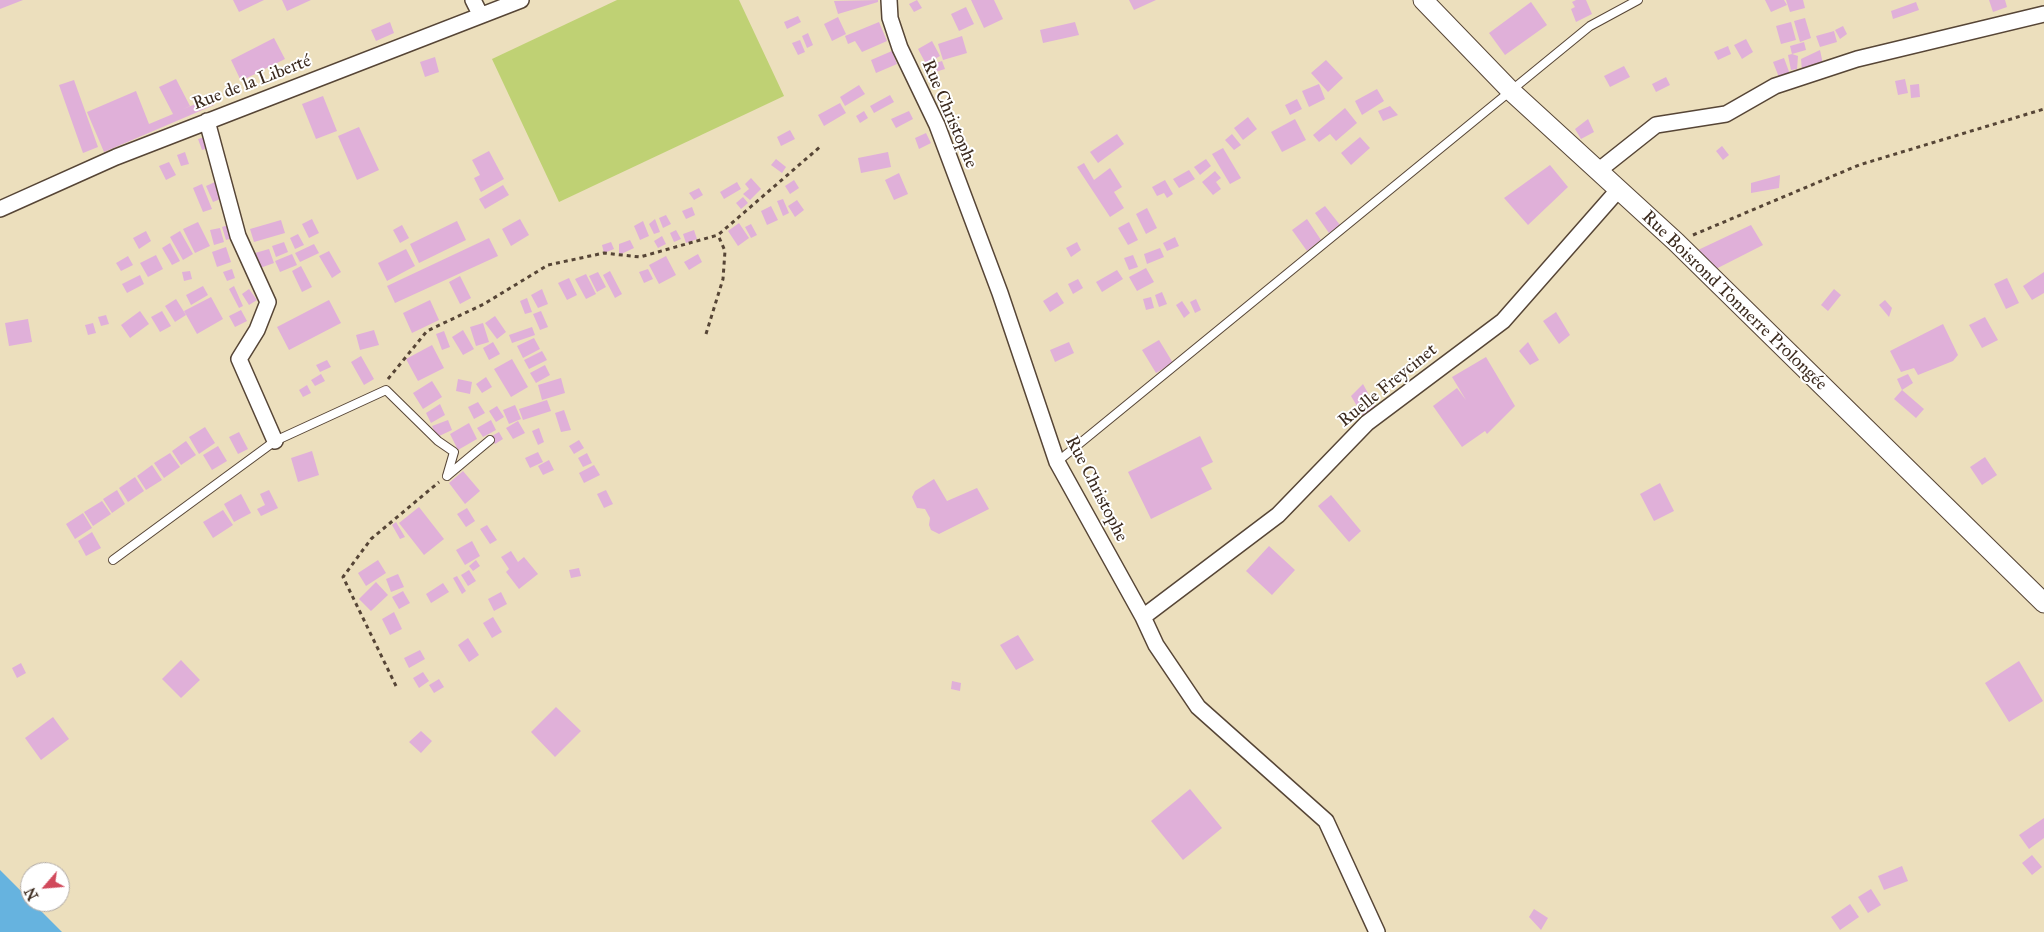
<!DOCTYPE html>
<html>
<head>
<meta charset="utf-8">
<style>
  body { margin:0 }
  #map { position:relative; width:2044px; height:932px; overflow:hidden; background:#ecdfbd; font-family:"IM FELL Great Primer",serif }
  canvas { display:block }
  .north { position:absolute; left:20px; top:862px; width:50px; height:50px; box-sizing:border-box; background:#fff; border:1px solid #b1aaa5; border-radius:50%; rotate:243deg; font-size:14px; font-weight:700; line-height:20px; text-align:center; color:#3b2a1e }
  .north::after { content:''; display:block; margin:auto; width:18px; height:22px; background:#d1495b; clip-path:polygon(50% 0,100% 100%,50% 72%,0 100%) }
</style>
</head>
<body>
<div id="map">
<canvas width="2044" height="932"></canvas>
<div class="north">N</div>
</div>
<script>
const ctx = document.querySelector('canvas').getContext('2d');
ctx.lineJoin = 'round';
function fill(path, color) { ctx.fillStyle = color; ctx.fill(path, 'evenodd'); }
function trace(path, color, width, dash) { ctx.strokeStyle = color; ctx.lineWidth = width; ctx.lineCap = dash ? 'butt' : 'round'; ctx.setLineDash(dash || []); ctx.stroke(path); }
function label(font, color, halo, rows, align = 'center') {
  ctx.font = font + ' "IM FELL Great Primer",serif'; ctx.lineWidth = 4; ctx.setLineDash([]); ctx.textBaseline = 'middle'; ctx.strokeStyle = halo; ctx.fillStyle = color; for (const [text, x, y, turn = 0] of rows) {
    ctx.save(); ctx.translate(x, y); ctx.rotate((+turn || 0) * Math.PI / 180); ctx.textAlign = isNaN(turn) ? turn : align; if (halo) ctx.strokeText(text, 0, 0); ctx.fillText(text, 0, 0); ctx.restore();
  }
}
const green = new Path2D(`
  M617 0H739L784 96 559 202 492 59Z`);
const water = new Path2D(`
  M0 870 62 932H0Z`);
const building = new Path2D(`
  M0 0H23L0 9Z
  M233 0H264L239 12Z
  M282 0H311L287 11Z
  M878 0V2L838 14 834 1Z
  M917 0 922 8 914 12 909 4Z
  M971 0H994L1003 19 984 28Z
  M1129 0H1156L1134 10Z
  M1576 0H1586L1592 14 1576 22 1571 9 1575 7 1572 2Z
  M1765 0H1784L1787 5 1771 12Z
  M1786 0H1803L1805 8 1790 12Z
  M1989 0H2005L2007 7 1993 12Z
  M1531 2 1547 25 1505 55 1489 33Z
  M1916 2 1919 10 1893 19 1891 11Z
  M966 7 974 24 959 31 951 14Z
  M798 16 801 22 787 29 784 22Z
  M838 17 846 34 832 41 824 24Z
  M1805 18 1811 38 1800 42 1794 21Z
  M390 22 394 33 376 41 371 30Z
  M879 22 887 41 862 52 855 41 848 44 845 36Z
  M1075 22 1079 35 1043 43 1040 30Z
  M1791 22 1796 40 1781 44 1776 26Z
  M1843 26 1847 34 1840 39 1835 30Z
  M1834 31 1837 42 1820 47 1816 36Z
  M808 33 813 45 807 48 802 36Z
  M962 36 967 53 943 60 938 44Z
  M274 38 285 59 241 81 231 60Z
  M1746 39 1753 52 1742 59 1734 45Z
  M800 40 805 52 798 55 792 43Z
  M932 41 940 56 926 64 918 49Z
  M1804 42 1806 50 1792 54 1790 46Z
  M1728 46 1731 54 1718 60 1714 52Z
  M1820 50 1823 64 1812 65 1813 70 1802 71 1801 59Z
  M892 51 897 64 876 73 871 60Z
  M1792 54 1798 56 1797 69 1791 70 1788 55Z
  M435 57 439 72 425 77 420 62Z
  M1784 58 1791 77 1780 80 1773 62Z
  M1326 60 1343 78 1328 92 1311 73Z
  M942 61 945 69 935 72 933 64Z
  M1624 66 1630 77 1610 87 1604 76Z
  M1666 77 1670 85 1656 92 1652 84Z
  M176 79 190 106 183 109 211 98 214 105 104 152 87 112 136 91 149 124 173 114 159 87Z
  M1905 79 1908 93 1898 95 1895 81Z
  M74 80 98 147 83 153 59 85Z
  M1319 84 1325 99 1309 107 1302 91Z
  M1919 84 1920 97 1911 98 1910 85Z
  M859 85 865 94 845 106 840 97Z
  M1377 89 1384 101 1362 115 1355 101Z
  M890 95 894 102 874 113 870 106Z
  M323 96 337 131 316 139 302 104Z
  M1297 99 1302 109 1290 115 1285 105Z
  M840 103 846 113 824 126 818 115Z
  M1390 106 1398 115 1383 121 1378 111Z
  M1345 108 1357 123 1336 141 1330 134 1319 142 1313 135Z
  M864 111 868 118 860 123 856 116Z
  M909 111 913 119 896 128 891 119Z
  M1248 117 1257 129 1243 140 1234 128Z
  M1295 119 1306 140 1282 152 1271 132Z
  M1588 119 1594 132 1581 139 1575 129Z
  M359 127 379 170 357 180 338 136Z
  M790 130 795 139 781 146 777 137Z
  M926 133 931 143 919 149 915 138Z
  M1117 134 1124 144 1098 163 1090 152Z
  M1232 134 1241 145 1234 150 1225 140Z
  M205 137 208 148 202 150 198 139Z
  M1360 137 1370 148 1351 165 1341 153Z
  M1722 146 1729 155 1723 160 1716 151Z
  M1223 148 1241 178 1230 184 1212 154Z
  M489 151 504 179 481 192 474 178 480 175 472 160Z
  M185 152 189 164 181 166 177 155Z
  M888 152 891 167 861 173 858 158Z
  M776 159 786 167 782 173 771 165Z
  M1206 159 1211 166 1200 175 1194 167Z
  M169 162 176 175 166 180 159 166Z
  M1084 163 1094 180 1110 168 1122 187 1114 192 1124 208 1110 217 1077 167Z
  M1550 165 1568 187 1528 225 1504 198Z
  M1189 170 1195 179 1179 188 1173 179Z
  M1215 171 1221 178 1216 182 1221 189 1213 195 1202 182Z
  M899 173 908 194 894 200 885 180Z
  M1780 175 1779 188 1751 193V183Z
  M751 178 761 189 750 200 743 194 749 189 745 184Z
  M794 180 799 188 790 194 785 186Z
  M1165 180 1173 194 1167 198 1164 193 1157 196 1152 187Z
  M215 182 223 198 213 202 206 186Z
  M737 182 741 189 724 199 720 192Z
  M202 184 212 209 203 212 193 188Z
  M503 185 509 195 485 209 479 199Z
  M699 188 703 195 694 200 689 193Z
  M743 197 748 203 741 209 736 203Z
  M783 199 789 213 783 216 777 201Z
  M797 200 804 210 795 217 788 206Z
  M771 206 778 220 767 225 761 211Z
  M1325 206 1340 225 1329 233 1315 213Z
  M692 207 695 215 686 219 682 211Z
  M1147 208 1157 228 1146 234 1136 214Z
  M666 215 671 224 663 228 659 218Z
  M312 219 319 233 309 238 302 224Z
  M520 219 529 235 511 246 502 229Z
  M655 219 660 232 654 234 649 224Z
  M1307 219 1321 240 1307 251 1292 230Z
  M281 220 285 233 254 242 250 229Z
  M457 221 466 240 419 263 410 244Z
  M643 221 649 236 640 240 634 226Z
  M198 222 210 246 195 253 183 229Z
  M1129 222 1138 240 1128 245 1118 228Z
  M739 223 749 238 738 246 728 231Z
  M231 224 235 237 226 240 222 227Z
  M751 224 757 235 751 238 745 227Z
  M402 225 409 238 400 243 393 230Z
  M1751 225 1763 245 1708 273 1698 250Z
  M220 228 224 242 214 245 210 230Z
  M676 230 681 239 674 242 670 233Z
  M694 230 697 239 686 243 683 234Z
  M146 231 151 241 139 249 133 238Z
  M180 231 193 254 183 260 170 237Z
  M298 234 304 245 295 249 290 238Z
  M662 236 666 244 658 248 654 241Z
  M1175 237 1179 246 1167 251 1163 243Z
  M489 238 498 256 395 303 387 286Z
  M630 240 634 248 619 255V244Z
  M284 242 288 252 276 257 272 246Z
  M611 242 614 249 604 253 602 245Z
  M1077 242 1081 250 1071 257 1066 248Z
  M170 243 180 261 172 265 162 248Z
  M314 244 319 253 300 262 295 253Z
  M226 247 231 262 217 267 212 252Z
  M1160 248 1164 257 1147 264 1144 254Z
  M269 249 274 263 260 268 255 253Z
  M406 249 415 266 387 281 378 263Z
  M329 251 341 272 332 278 319 256Z
  M292 254 297 265 280 272 275 261Z
  M698 254 702 262 689 270 684 262Z
  M156 255 163 269 148 277 140 263Z
  M1133 255 1138 267 1129 270 1124 258Z
  M128 256 133 265 121 271 116 263Z
  M666 256 676 275 659 284 649 265Z
  M301 266 312 287 302 292 292 271Z
  M1146 268 1154 282 1137 291 1129 277Z
  M232 269 235 278 227 281 223 272Z
  M648 269 653 279 644 283 639 272Z
  M1117 270 1123 279 1102 292 1096 282Z
  M190 271 192 279 184 281 182 272Z
  M610 271 622 294 615 298 603 275Z
  M598 272 606 287 597 292 589 276Z
  M2044 272V293L2032 300 2023 286Z
  M586 274 596 294 586 299 575 279Z
  M140 275 144 284 127 293 122 284Z
  M460 276 471 298 460 304 449 282Z
  M569 278 577 295 567 300 558 283Z
  M2007 278 2019 303 2006 309 1994 284Z
  M1078 279 1083 288 1073 294 1068 284Z
  M203 286 208 295 191 305 186 295Z
  M234 286 243 306 239 308 229 289Z
  M249 289 257 300 249 305 242 294Z
  M542 289 548 304 538 308 531 295Z
  M1834 289 1841 295 1828 311 1821 305Z
  M1057 292 1064 303 1050 312 1043 301Z
  M1162 292 1167 304 1159 307 1155 295Z
  M211 297 223 319 197 334 184 311Z
  M1151 297 1154 308 1146 310 1143 299Z
  M527 298 532 312 525 314 520 301Z
  M176 299 186 315 175 322 165 306Z
  M1196 299 1201 310 1195 313 1190 302Z
  M329 300 341 323 289 350 277 327Z
  M430 300 439 320 412 333 403 313Z
  M1885 300 1892 308 1889 317 1879 305Z
  M1182 301 1190 313 1184 318 1176 305Z
  M241 310 247 321 235 327 229 316Z
  M140 311 149 324 130 338 121 325Z
  M162 311 171 326 160 332 151 317Z
  M541 311 548 327 540 330 533 314Z
  M1556 312 1570 335 1559 344 1543 321Z
  M106 315 109 324 101 326 98 317Z
  M495 316 506 332 497 339 485 323Z
  M1985 317 1998 340 1982 348 1969 325Z
  M28 319 32 342 9 346 5 323Z
  M93 323 96 333 88 335 85 325Z
  M483 323 489 342 476 346 470 327Z
  M1943 324 1958 355 1953 361 1918 375 1914 368 1901 372 1890 351Z
  M532 327 535 335 512 343 509 335Z
  M374 330 379 345 360 350 356 335Z
  M463 330 474 349 463 355 452 337Z
  M444 331 450 347 442 350 436 334Z
  M534 338 540 349 523 358 517 346Z
  M1159 340 1173 363 1156 373 1142 350Z
  M493 342 500 354 489 360 483 348Z
  M1069 342 1074 353 1055 362 1050 350Z
  M1528 342 1539 360 1530 365 1519 351Z
  M432 345 444 368 418 381 406 359Z
  M542 351 547 360 529 369 524 360Z
  M361 356 374 379 364 385 351 362Z
  M1486 357 1515 406 1487 434 1485 431 1462 447 1433 406 1457 388 1466 400 1452 377Z
  M512 359 528 387 511 397 494 369Z
  M327 360 331 367 320 372 316 365Z
  M545 365 550 375 536 383 530 373Z
  M321 374 325 381 315 386 311 380Z
  M1908 374 1913 383 1902 390 1897 379Z
  M486 377 492 387 482 393 476 384Z
  M561 378 565 393 542 400 538 385Z
  M458 379 472 382 470 394 456 391Z
  M432 381 442 397 423 409 413 393Z
  M1363 384 1376 408 1363 416 1351 396Z
  M307 385 311 393 303 397 299 390Z
  M1902 390 1924 409 1916 418 1894 399Z
  M547 400 551 411 523 420 519 409Z
  M478 402 485 413 474 419 468 407Z
  M440 404 445 415 431 423 426 413Z
  M515 405 521 419 509 424 503 410Z
  M497 406 504 417 496 422 489 411Z
  M564 410 571 430 561 432 555 413Z
  M448 420 452 430 437 437 432 426Z
  M491 420 496 430 483 437 477 428Z
  M518 421 525 433 513 439 506 428Z
  M469 423 477 439 458 450 450 434Z
  M205 427 215 443 199 454 189 437Z
  M539 428 544 442 538 445 532 431Z
  M239 432 248 449 238 454 229 437Z
  M499 432 503 439 495 444 490 437Z
  M1200 436 1213 462 1201 468 1212 489 1151 519 1128 472Z
  M579 440 584 448 574 454 569 446Z
  M186 441 196 455 181 465 172 451Z
  M218 446 227 461 212 470 203 455Z
  M312 451 319 475 298 482 291 458Z
  M538 452 543 462 530 468 525 458Z
  M170 453 180 467 164 478 154 463Z
  M587 453 592 463 583 467 578 458Z
  M1985 457 1997 475 1982 485 1970 467Z
  M549 460 554 470 543 475 538 466Z
  M152 465 162 480 146 490 137 476Z
  M594 465 600 475 584 483 579 473Z
  M463 471 480 491 465 504 449 483Z
  M135 477 144 491 128 502 119 488Z
  M934 479 947 501 977 488 989 509 939 534 931 530 929 525 930 518 925 509 917 508 912 497 915 491Z
  M1660 483 1674 511 1654 521 1640 494Z
  M117 490 125 504 112 513 103 499Z
  M269 490 278 508 261 516 257 509 265 505 260 494Z
  M606 490 613 504 604 508 597 494Z
  M241 494 251 513 234 522 224 504Z
  M1331 495 1361 531 1349 542 1318 506Z
  M102 501 111 514 93 526 84 512Z
  M419 507 444 539 424 555 399 523Z
  M467 508 475 521 466 527 457 514Z
  M223 510 233 525 213 538 203 522Z
  M83 513 92 528 75 539 66 524Z
  M396 522 405 537 400 539 392 525Z
  M487 525 497 540 490 544 480 529Z
  M92 532 101 548 86 556 78 541Z
  M472 541 480 556 465 565 456 550Z
  M1269 546 1295 570 1272 595 1246 571Z
  M511 551 518 562 524 557 538 574 519 589 506 572 509 569 501 557Z
  M378 560 386 573 366 586 358 573Z
  M476 560 480 566 473 571 469 566Z
  M579 568 581 576 571 578 569 570Z
  M469 570 476 581 468 586 461 575Z
  M398 574 404 587 391 592 386 579Z
  M457 576 466 591 462 594 453 578Z
  M376 582 388 595 371 611 359 599Z
  M443 583 449 592 431 603 426 594Z
  M403 591 410 603 399 609 392 597Z
  M501 592 507 604 494 611 488 599Z
  M394 612 402 629 390 635 382 619Z
  M493 617 502 632 492 638 483 623Z
  M1018 635 1034 660 1016 670 1000 645Z
  M468 638 479 655 469 662 458 645Z
  M420 650 425 659 409 668 404 658Z
  M181 660 200 680 181 698 162 679Z
  M2019 661 2043 701 2009 722 1985 683Z
  M21 663 26 673 17 678 12 668Z
  M423 672 429 681 419 688 413 678Z
  M439 679 444 687 434 693 429 685Z
  M952 681 961 683 960 691 951 689Z
  M556 707 581 731 555 757 531 732Z
  M53 717 69 739 41 760 25 738Z
  M421 731 432 741 421 753 409 742Z
  M1190 789 1222 828 1183 860 1151 821Z
  M2044 818V838L2029 849 2019 835Z
  M2032 855 2042 867 2032 875 2022 863Z
  M1902 866 1908 881 1884 890 1878 876Z
  M1871 889 1881 905 1868 913 1858 897Z
  M1850 904 1859 917 1840 930 1831 917Z
  M1534 909 1548 918 1541 930 1529 917Z`);
const path = new Path2D(`
  M1693 235 1859 165 2044 109
  M706 334 723 279 725 251 718 235
  M388 379 427 331 484 304 548 265 604 253 640 257 718 235 821 146
  M396 686 343 577 371 539 439 482`);
const service = new Path2D(`
  M1057 462 1590 26 1638 0
  M447 476 490 440
  M113 560 275 441 386 390 438 441 454 452 447 476`);
const minor = new Path2D(`
  M473 0 480 14
  M889 0 890 18 900 48 937 125 1000 293 1057 462 1143 617 1156 645 1198 707 1326 821 1377 932
  M207 121 238 236 268 302 257 330 239 359 275 441
  M1598 171 1656 125 1726 114 1775 86 1857 59 2044 14
  M0 209 116 157 521 0
  M1143 617 1278 515 1367 423 1503 321 1619 189`);
const tertiary = new Path2D(`
  M1423 0 1511 91 1676 242 2044 603`);
const streetNames = [
  ["Rue de la Liberté",252,83,-21],
  ["Rue Christophe",949,114,67],
  ["Rue Boisrond Tonnerre Prolongée",1734,301,44],
  ["Ruelle Freycinet",1388,386,-39],
  ["Rue Christophe",1096,489,63]
];
fill(green, '#bfd174');
fill(water, '#66b3df');
fill(building, '#e0b0d9');
trace(service, '#564536', 10);
trace(minor, '#564536', 18);
trace(tertiary, '#564536', 21);
trace(path, '#564536', 3, [4, 4]);
trace(service, '#fff', 8);
trace(minor, '#fff', 15);
trace(tertiary, '#fff', 19);
label('18px', '#3b2a1e', '#fff', streetNames);
</script>
</body>
</html>
